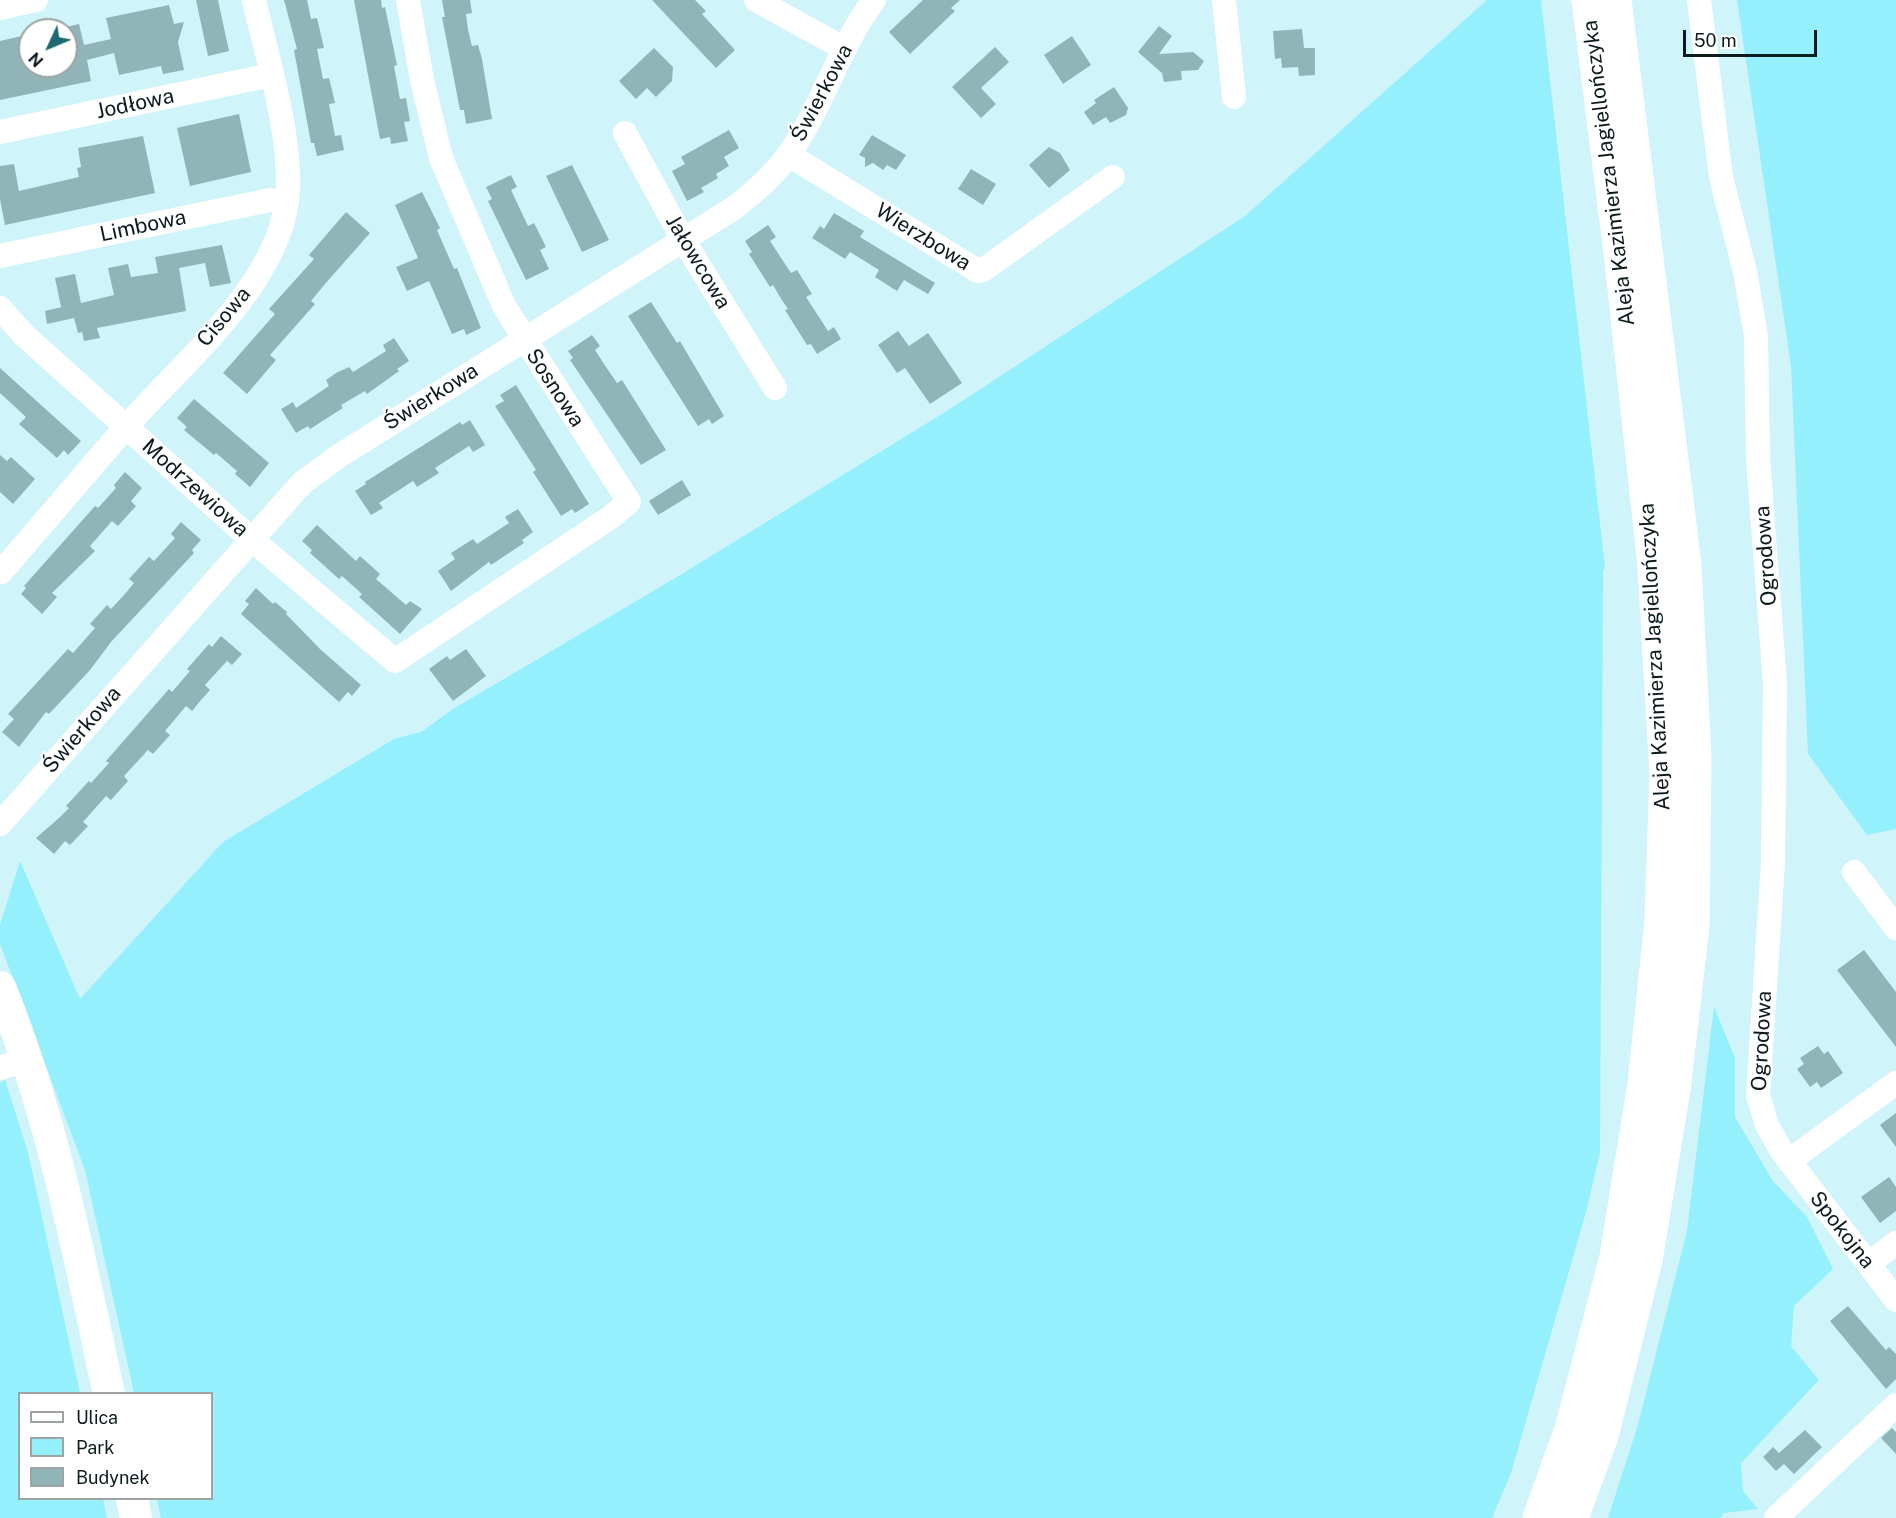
<!DOCTYPE html>
<html>
<head>
<meta charset="utf-8">
<style>
  body { margin:0 }
  #map { position:relative; width:1896px; height:1518px; overflow:hidden; background:#cff4f9; font-family:"Public Sans",sans-serif }
  canvas { display:block }
  .legend { position:absolute; left:18px; top:1392px; width:195px; height:108px; box-sizing:border-box; background:#fff; border:2px solid #9ea4a5; margin:0; padding:8px 10px; list-style:none; font-size:18px; color:#0d1b1d }
  .legend li { display:flex; align-items:center; gap:12px; height:30px }
  .legend b { width:30px; border:2px solid #9ea4a5 }
  .north { position:absolute; left:18px; top:18px; width:60px; height:60px; box-sizing:border-box; background:#fff; border:2px solid #9ea4a5; border-radius:50%; rotate:226deg; font-size:16px; font-weight:700; line-height:24px; text-align:center; color:#0d1b1d }
  .north::after { content:''; display:block; margin:auto; width:21px; height:27px; background:#1d6972; clip-path:polygon(50% 0,100% 100%,50% 72%,0 100%) }
  .scale { position:absolute; left:1683px; top:30px; width:134px; height:27px; box-sizing:border-box; border:3px solid #0d1b1d; border-top:0; padding-left:8px; font-size:18px; line-height:21px; white-space:nowrap; color:#0d1b1d; -webkit-text-stroke:4px #fff; paint-order:stroke }
</style>
</head>
<body>
<div id="map">
<canvas width="1896" height="1518"></canvas>
<ul class="legend">
<li><b style="height:8px;background:#fff"></b>Ulica</li>
<li><b style="height:16px;background:#94f0fc"></b>Park</li>
<li><b style="height:16px;background:#91b4b9"></b>Budynek</li>
</ul>
<div class="north">N</div>
<div class="scale">50 m</div>
</div>
<script>
const ctx = document.querySelector('canvas').getContext('2d');
ctx.lineJoin = 'round';
function fill(path, color) { ctx.fillStyle = color; ctx.fill(path, 'evenodd'); }
function trace(path, color, width, dash) { ctx.strokeStyle = color; ctx.lineWidth = width; ctx.lineCap = dash ? 'butt' : 'round'; ctx.setLineDash(dash || []); ctx.stroke(path); }
function label(font, color, halo, rows, align = 'center') {
  ctx.font = font + ' "Public Sans",sans-serif'; ctx.lineWidth = 5; ctx.setLineDash([]); ctx.textBaseline = 'middle'; ctx.strokeStyle = halo; ctx.fillStyle = color; for (const [text, x, y, turn = 0] of rows) {
    ctx.save(); ctx.translate(x, y); ctx.rotate((+turn || 0) * Math.PI / 180); ctx.textAlign = isNaN(turn) ? turn : align; if (halo) ctx.strokeText(text, 0, 0); ctx.fillText(text, 0, 0); ctx.restore();
  }
}
const green = new Path2D(`
  M1487 0H1541L1605 568 1603 570 1600 1152 1586 1212 1511 1473 1492 1518H161L157 1499 212 1498V1394L134 1393 85 1170 0 944V925L20 861 80 999 223 842 394 739 421 732 453 709 677 577 950 409 1245 216Z
  M1737 0H1896V829L1867 835 1808 754 1791 366Z
  M1714 1007 1735 1058V1117L1773 1181 1807 1217 1833 1269 1794 1306 1791 1346 1819 1380 1741 1463 1743 1491 1758 1509 1724 1513 1720 1518H1608L1637 1428 1687 1231Z
  M5 1080 28 1152 80 1393 20 1394V1498L103 1499 107 1518H0V1083Z`);
const building = new Path2D(`
  M196 0H218L229 51 208 56Z
  M284 0H307L311 19 317 18 324 48 317 49 323 79 329 78 332 90 335 103 329 104 335 136 341 135 344 150 317 156 314 143H311L294 50 297 49Z
  M354 0H381L382 8 385 7 397 65 394 66 400 99 406 98 410 121 404 122 408 141 391 144 390 137 380 139Z
  M442 0H470L472 13 466 14 468 30 472 46 478 45 482 59 492 119 466 124 464 110H460L442 17H445Z
  M652 0H695L706 11 702 14 735 50 716 68Z
  M923 0H960L951 8 955 11 910 54 889 32Z
  M169 5 174 24 184 22 178 42 184 70 163 74 161 66 119 75 114 53 87 60 91 81 0 100V41L30 34V66H66V27L79 24 84 45 111 39 106 18Z
  M1159 26 1172 36 1159 54 1193 52 1204 61 1198 70 1181 71 1182 80 1164 82 1162 73 1138 52Z
  M1302 29 1304 48H1315V75L1299 76 1298 67 1282 68 1281 58 1275 59 1273 31Z
  M1072 36 1091 65 1063 84 1044 55Z
  M995 47 1009 62 981 88 996 104 981 118 952 87Z
  M654 48 673 67 672 81 656 97 647 88 636 99 619 81Z
  M1114 87 1128 108 1126 115 1110 123 1106 117 1093 125 1084 112 1096 103 1094 100Z
  M239 114 251 172 190 186 177 128Z
  M729 130 739 148 724 157 729 166 716 174 718 178 701 188 704 192 687 201 672 171 685 164 681 157Z
  M872 135 906 155 896 170 887 165 883 170 873 163 865 167V158L859 155Z
  M143 136 155 193 5 225 0 199V166L14 164 19 191 79 177 77 168 81 167 78 148Z
  M1049 147 1060 153 1070 170 1049 188 1029 165Z
  M572 165 609 240 582 252 546 176Z
  M971 169 996 184 983 205 958 189Z
  M511 175 517 187 511 190 528 226 534 223 546 247 540 250 549 269 526 280 488 201 492 199 486 187Z
  M422 192 440 228 437 230 454 269 457 268 481 328 466 335 464 329 452 334 429 281 407 291 396 267 418 258 395 205Z
  M346 212 370 233 325 284 311 301 315 304 270 355 276 360 247 394 223 373 275 314 269 309 314 259 309 255Z
  M834 213 864 231 860 237 935 283 928 294 904 280 897 291 875 277 879 270 850 252 845 259 812 238 820 226 824 229Z
  M768 225 776 237 770 241 791 273 797 270 812 294 806 297 828 331 834 327 841 339 817 354 811 344 807 345 785 310 788 309 780 297 773 285 770 287 749 254 752 252 745 241Z
  M222 245 231 283 210 287 205 263 179 268 186 311 97 328 100 338 84 341 82 332 78 333 74 318 47 324 45 311 66 306 61 307 55 278 75 274 81 303 114 295 108 268 128 264 131 277 158 273 155 257Z
  M651 302 677 343 680 341 724 416 712 424 709 419 698 426 628 316Z
  M898 331 909 346 928 333 962 383 930 404 905 368 897 373 878 345Z
  M592 335 600 346 595 350 606 367 617 383 622 380 666 450 641 465 570 360 573 358 568 351Z
  M394 338 409 361 397 369 399 371 367 394 365 391 341 405 343 408 310 429 308 426 296 433 281 409 293 402 296 408 329 386 326 380 336 373 349 367 353 372 386 351 383 345Z
  M0 368 81 441 68 455 64 450 57 458 19 424 26 417 0 393Z
  M516 385 589 504 575 513 572 509 561 516 533 472 536 470 495 406 504 401 500 395Z
  M194 399 269 463 250 487 235 474 237 471 216 453 214 455 184 430 187 427 177 418Z
  M470 420 485 445 473 452 469 446 435 468 439 473 417 487 413 481 379 503 383 508 371 515 355 491 366 484 365 482 460 422 462 425Z
  M0 455 7 461 11 457 35 479 13 504 0 492Z
  M125 472 142 488 131 501 136 506 118 526 112 521 90 546 95 551 52 593 57 597 42 614 21 594 26 588 24 586 95 506 98 508 116 488 114 485Z
  M682 480 691 495 658 515 649 501Z
  M518 509 533 532 522 540 524 543 491 565 489 562 451 591 438 571 455 559 451 553 473 539 477 544 509 523 505 517Z
  M181 522 201 540 192 550 194 553 111 642 90 670 49 714 46 712 19 747 2 732 14 719 8 714 68 649 73 653 95 628 90 624 107 605 111 609 124 595 134 583 129 579 149 557 154 561 165 549 175 538 171 534Z
  M317 525 356 561 360 556 380 574 376 579 406 605 410 601 422 609 400 634 359 597 362 594 342 576 339 579 310 553 312 550 302 541Z
  M256 588 273 604 275 602 287 612 286 614 320 649 361 685 352 696 348 692 339 702 241 614 249 604 245 601Z
  M221 636 242 654 232 665 227 661 205 685 210 690 201 700 192 711 186 706 165 731 170 735 161 745 153 754 148 750 124 776 128 781 111 800 106 796 83 822 88 826 70 845 65 841 54 854 36 838 59 818 69 808 66 806 89 781 91 783 109 763 106 761 169 689 172 692 190 671 187 669 209 644 212 647Z
  M466 649 486 676 453 701 429 669 447 656 450 660Z
  M1864 950 1896 992V1047L1837 970Z
  M1818 1046 1824 1054 1828 1051 1843 1073 1821 1088 1817 1082 1810 1087 1797 1069 1804 1064 1800 1058Z
  M1896 1113V1147L1880 1125Z
  M1889 1177 1896 1187V1211L1880 1223 1861 1197Z
  M1848 1306 1886 1350 1889 1347 1896 1354V1379L1886 1389 1830 1321Z
  M1892 1428 1896 1432V1454L1881 1438Z
  M1805 1430 1822 1447 1794 1474 1784 1464 1776 1471 1763 1457 1773 1447 1779 1453Z`);
const minor = new Path2D(`
  M756 0 845 49
  M1224 0 1234 97
  M1699 0 1721 177 1745 272 1756 336 1758 458 1775 684 1773 862 1758 1095 1767 1125 1781 1150 1896 1300
  M0 8 36 0
  M0 132 271 75
  M625 133 682 238 775 388
  M789 155 978 271 983 270 1113 177
  M0 256 270 200 286 203
  M0 308 24 335 251 539 395 661 611 517 629 502 504 306 441 158 422 80 408 0
  M1 572C43 524 84 475 126 427 182 363 286 279 288 188 290 130 267 57 254 0
  M0 824 302 483 339 456 734 208C754 193 772 177 787 157 822 109 838 48 874 0
  M1854 872 1896 928
  M0 1068 27 1059
  M1789 1161 1896 1083
  M1868 1264 1896 1243
  M1776 1518 1896 1405`);
const major = new Path2D(`
  M0 987C53 1118 79 1256 109 1394
  M132 1498 136 1518`);
const highway = new Path2D(`
  M1539 1518 1572 1426 1616 1257 1644 1084 1661 921 1666 775 1654 566 1620 252 1588 0
  M1572 1518 1602 1436 1646 1260 1674 1090 1693 926 1695 757 1685 565 1615 0`);
const streetNames = [
  ["Świerkowa",822,93,-62],
  ["Jodłowa",135,104,-12],
  ["Aleja Kazimierza Jagiellończyka",1609,173,-97],
  ["Limbowa",143,226,-12],
  ["Wierzbowa",923,237,32],
  ["Jałowcowa",698,262,59],
  ["Cisowa",224,317,-50],
  ["Sosnowa",555,388,57],
  ["Świerkowa",431,397,-32],
  ["Modrzewiowa",195,488,42],
  ["Ogrodowa",1766,556,-94],
  ["Aleja Kazimierza Jagiellończyka",1655,657,-93],
  ["Świerkowa",82,730,-49],
  ["Ogrodowa",1762,1041,-87],
  ["Spokojna",1842,1230,52]
];
fill(green, '#94f0fc');
fill(building, '#91b4b9');
trace(minor, '#fff', 24);
trace(major, '#fff', 32);
trace(highway, '#fff', 33);
label('21px', '#0d1b1d', '#fff', streetNames);
</script>
</body>
</html>
